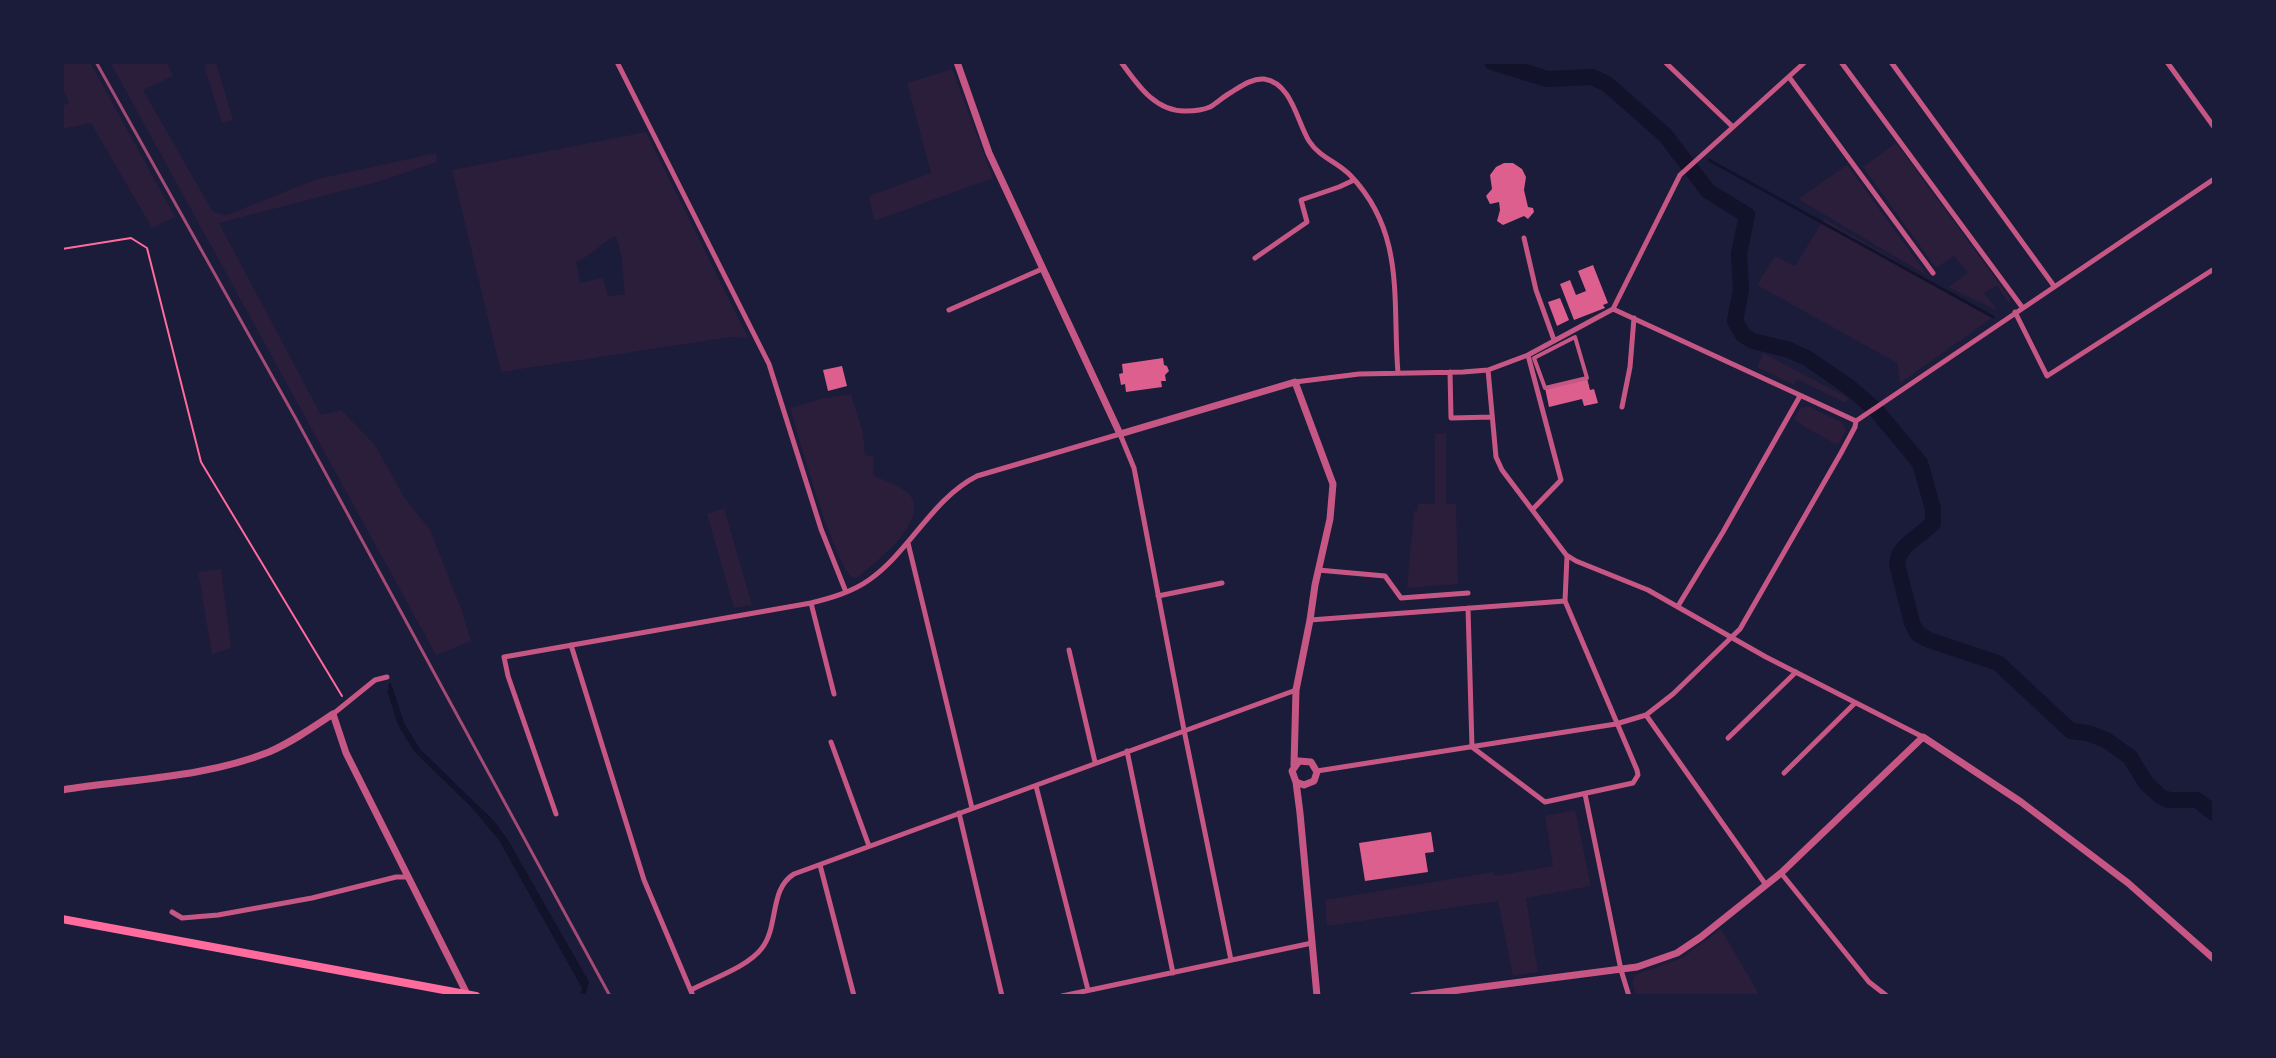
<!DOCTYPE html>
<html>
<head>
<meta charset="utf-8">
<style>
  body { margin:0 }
  #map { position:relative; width:2276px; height:1058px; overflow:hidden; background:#1b1b3a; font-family:"Nunito Sans",sans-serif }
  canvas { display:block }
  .frame { position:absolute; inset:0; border:64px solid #1b1b3a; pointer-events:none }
</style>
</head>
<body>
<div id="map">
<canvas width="2276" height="1058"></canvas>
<div class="frame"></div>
</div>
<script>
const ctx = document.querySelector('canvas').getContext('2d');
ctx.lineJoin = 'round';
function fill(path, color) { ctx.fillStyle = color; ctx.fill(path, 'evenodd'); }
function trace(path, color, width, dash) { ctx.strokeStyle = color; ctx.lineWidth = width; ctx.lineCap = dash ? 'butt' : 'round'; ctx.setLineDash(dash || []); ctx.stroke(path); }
const green = new Path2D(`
  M62 62H90L175 217 152 228 91 123 62 129V106L69 103 62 87Z
  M110 62H167L173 76 143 90 213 212 227 215 317 179 436 153 437 162 381 181 219 223 321 415 341 410 375 445 404 497 430 530 462 611 471 641 436 655Z
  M216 62 233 120 222 123 204 65Z
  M952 69 993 178 874 221 869 196 931 173 907 83Z
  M646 132 748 338 731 337 501 372 452 170ZM615 236C623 247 623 278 625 294L608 296 603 278 580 283 576 262C591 256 601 243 615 236Z
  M1896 143 2010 298 2009 304 1997 285 1984 293 1998 311 1948 287 1968 273 1954 256 1936 268 1863 167Z
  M1847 165 1928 276 1798 199Z
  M1824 219 1993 317 1900 383 1897 363 1757 285 1775 256 1795 266Z
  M1763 353 1848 398 1846 403 1797 379 1794 385 1757 367Z
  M851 394 863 433 865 455 874 457 873 475C883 480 898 485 907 492 935 517 875 563 858 577L853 578C834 565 799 437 790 408L821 399Z
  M1808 406 1843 423 1846 431 1839 443 1835 444 1797 422 1795 417 1800 408Z
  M1446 433V504H1456L1458 584 1407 588 1414 511H1418V504H1435V434Z
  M724 508 752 605 734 608 707 514Z
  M221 569 231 648 212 654 198 572Z
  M1575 810 1591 886 1526 898 1538 972 1513 976 1498 901 1327 926 1325 900 1493 872 1494 876 1553 866 1545 816Z
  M1721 929 1760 996H1636L1632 982 1635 975 1682 958Z`);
const water = new Path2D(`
  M391 683 404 723 420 749 494 821 508 840 589 982 585 996H580L582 988 499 840 472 808 414 751 398 725 387 690 389 689 388 684Z`);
const stream = new Path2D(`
  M1709 160 1993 317`);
const river = new Path2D(`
  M1492 62 1547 79 1592 77 1607 84 1665 135 1708 191 1747 215 1739 254 1741 290 1735 321 1743 335 1753 341 1789 350 1807 358 1849 387 1876 410 1920 463 1933 509V523C1920 537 1899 544 1897 564L1912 623 1918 634 1929 640 1998 663 2071 731 2088 733 2106 740 2130 757 2146 783 2161 797 2169 800H2197L2214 813`);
const building = new Path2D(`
  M1504 163H1513L1522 169 1526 177 1524 190 1528 207 1533 208 1534 212 1528 219 1524 216 1503 225 1497 221 1500 210 1499 202 1490 204 1486 196 1492 189 1490 175 1496 167Z
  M1593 265 1608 303 1603 305 1605 308 1574 320 1560 284 1570 280 1576 295 1586 291 1578 271Z
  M1560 298 1569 320 1557 326 1548 302Z
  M1163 358 1164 365 1167 366 1169 371 1165 375 1166 381H1161L1162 387 1126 392 1125 384 1121 385 1119 374 1123 373 1122 364Z
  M842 366 847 386 828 391 823 370Z
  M1587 378 1590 390 1594 389 1598 403 1584 406 1582 399 1549 407 1545 388Z
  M1431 832 1434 852 1425 853 1428 872 1365 881 1359 843Z`);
const path = new Path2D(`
  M62 249 131 238 147 248 201 462 342 696`);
const pedestrian = new Path2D(`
  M1575 337 1587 378 1545 388 1534 358Z`);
const minor = new Path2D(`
  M617 62 769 364 821 529 846 592
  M1121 62C1137 84 1155 112 1186 111 1194 111 1203 110 1210 107 1217 103 1223 97 1230 93 1240 87 1252 78 1264 79 1292 83 1297 122 1309 141 1320 158 1338 162 1351 176 1406 234 1392 301 1398 373
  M1665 62 1733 127
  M1841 62 2022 307
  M1891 62 2054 286
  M2167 62 2214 127
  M1789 77 1933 273
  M1524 238 1536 290 1554 340
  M1255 258 1307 222 1301 200 1339 187 1354 180
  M1613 309 1856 421
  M949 310 1042 269
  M2015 312 2047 376 2214 269
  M1528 355 1561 480 1533 509
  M1450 372 1451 418 1492 417
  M1295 382 1359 374 1463 372 1488 370 1528 355 1613 309 1680 175 1805 62
  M1622 407 1630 367 1634 318
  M1856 421 2214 179
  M908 543 972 808
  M1568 556 1576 561 1648 590 1766 657 1923 737
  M1318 570 1385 576 1401 598 1468 593
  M1158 596 1222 583
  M811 603 834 694
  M1678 606 1723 532 1800 396
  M1468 608 1472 747 1545 802 1633 783 1638 775 1637 770 1565 601 1567 556 1502 470 1496 457 1488 370
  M1310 620 1565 601
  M571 645 644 880 693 996
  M1069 650 1095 762
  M333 714 375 680 387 677
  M1646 715 1766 885
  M1728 738 1796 672
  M831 742 869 846
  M1127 751 1173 973
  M1317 771 1616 724 1646 715 1673 694 1740 629 1841 453 1855 427 1856 421
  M1784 773 1855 703
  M1036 786 1088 990
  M1585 794 1621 970 1629 996
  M959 813 1002 996
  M556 814 508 676 504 657 811 603C831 598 852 592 869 580 910 551 932 499 977 476L1120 434 1134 468 1184 730 1231 960
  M820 865 854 996
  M1781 873 1869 982 1887 996
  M172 912 182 918 218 915 312 898 396 877H408
  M691 990C711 979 748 967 762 948 779 926 769 889 794 874L1296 690
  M1062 996 1312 943`);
const tertiary = new Path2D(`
  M957 62 989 153 1120 434 1295 382 1333 484 1330 519 1315 585 1310 620 1296 690 1294 765
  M1296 782 1304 785 1314 781 1317 772 1311 762 1299 761 1292 771 1296 782 1300 813 1317 996
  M62 790C130 779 204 778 269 752 292 742 312 728 333 714L346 753 468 996
  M1413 996 1637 967 1677 953 1701 937 1781 873 1923 737 2021 802 2128 883 2214 959`);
const secondary = new Path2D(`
  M62 919 476 996`);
const rail = new Path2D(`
  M96 62 296 419 610 996`);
fill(green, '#2a1e3b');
fill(water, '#12122b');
trace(stream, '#12122b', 3);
trace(river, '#12122b', 16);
fill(building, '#dd5f8e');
trace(path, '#ff6b9d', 2);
trace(pedestrian, '#c65784', 4);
trace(minor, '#c65784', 5);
trace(tertiary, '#c65784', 7);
trace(secondary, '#ff6b9d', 8);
trace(rail, '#a44b75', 3);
</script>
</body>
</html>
